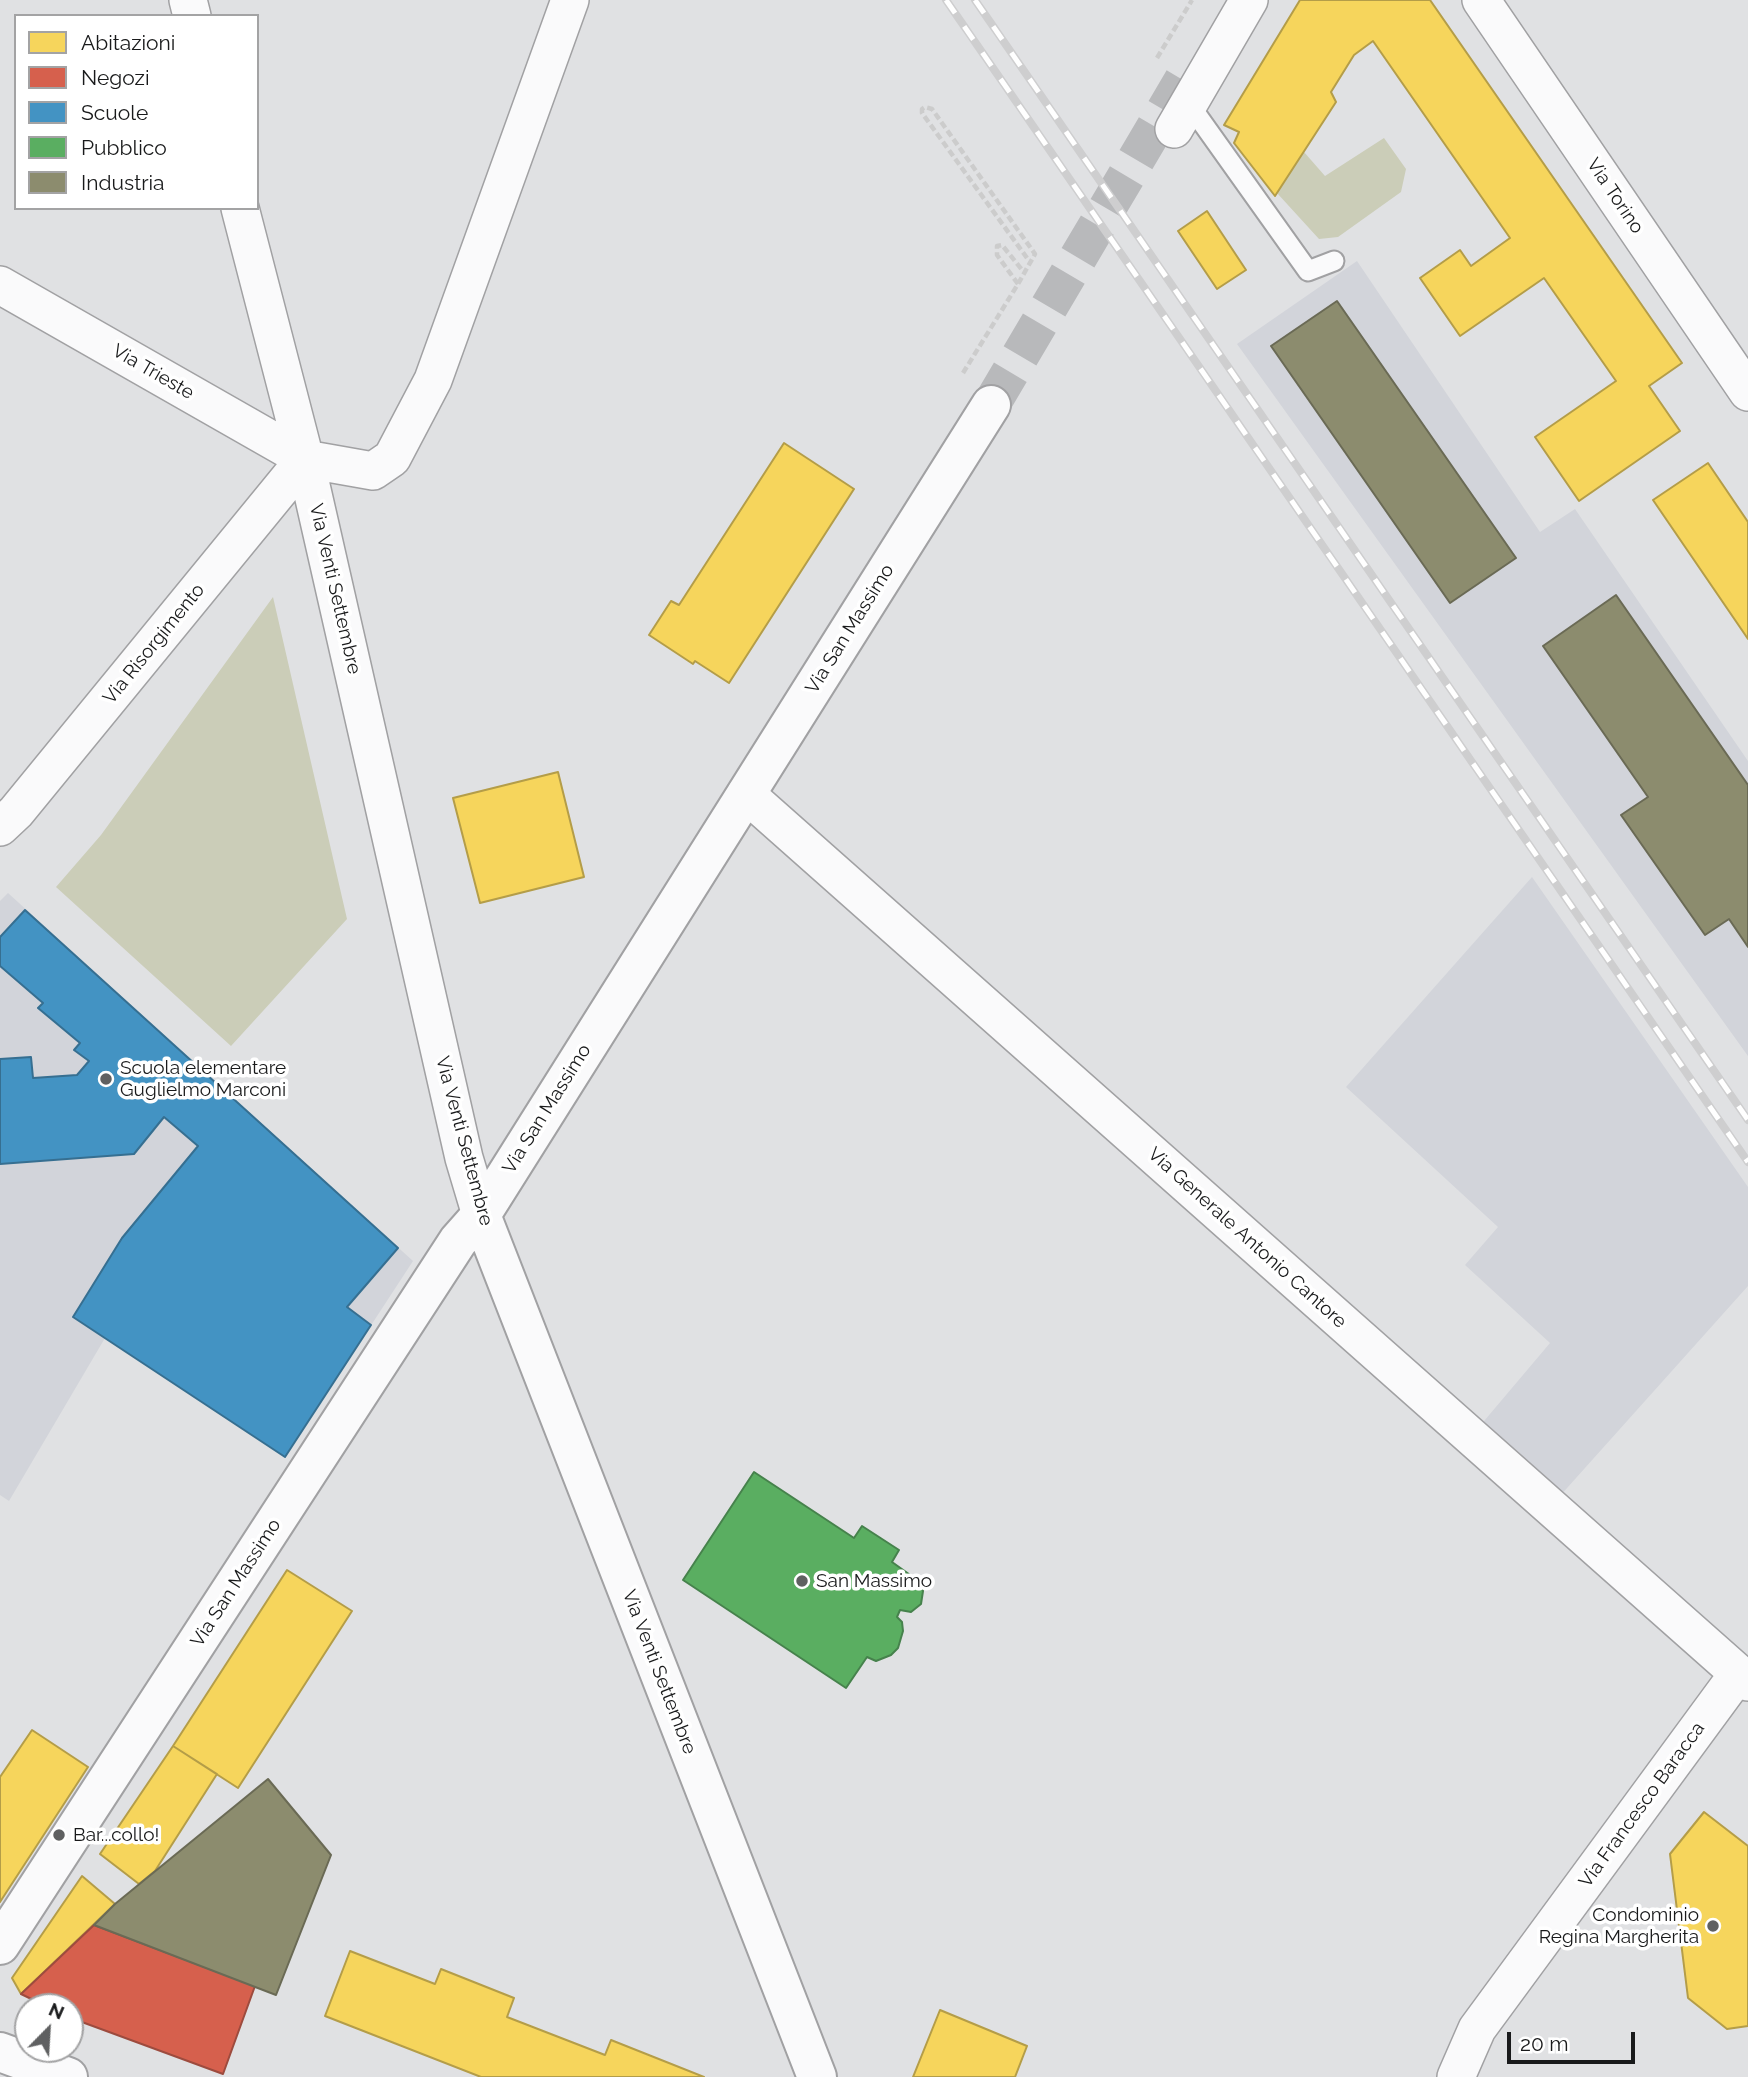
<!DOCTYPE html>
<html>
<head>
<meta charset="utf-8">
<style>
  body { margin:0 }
  #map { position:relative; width:1748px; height:2077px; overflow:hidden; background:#e0e1e3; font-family:Raleway,sans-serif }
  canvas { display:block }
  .legend { position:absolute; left:14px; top:14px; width:245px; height:196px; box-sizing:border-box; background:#fff; border:2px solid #a3a3a4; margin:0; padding:9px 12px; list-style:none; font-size:21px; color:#191a1b }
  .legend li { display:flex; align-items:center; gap:14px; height:35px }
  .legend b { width:35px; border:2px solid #a3a3a4 }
  .north { position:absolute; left:14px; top:1993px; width:70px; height:70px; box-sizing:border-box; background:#fff; border:2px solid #a3a3a4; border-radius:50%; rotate:24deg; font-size:19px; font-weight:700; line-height:28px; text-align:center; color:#191a1b }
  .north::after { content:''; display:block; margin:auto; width:24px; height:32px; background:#5f6061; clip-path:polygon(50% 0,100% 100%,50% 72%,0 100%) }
  .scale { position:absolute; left:1507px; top:2032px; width:128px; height:32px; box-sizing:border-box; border:4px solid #191a1b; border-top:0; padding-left:9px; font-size:21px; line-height:24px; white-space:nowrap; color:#191a1b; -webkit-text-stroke:5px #fff; paint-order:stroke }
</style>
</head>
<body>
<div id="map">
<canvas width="1748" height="2077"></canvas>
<ul class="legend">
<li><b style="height:19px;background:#f6d55c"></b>Abitazioni</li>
<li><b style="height:19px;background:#d6604d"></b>Negozi</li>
<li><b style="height:19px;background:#4393c3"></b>Scuole</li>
<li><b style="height:19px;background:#5aae61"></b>Pubblico</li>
<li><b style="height:19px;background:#8c8c6e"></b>Industria</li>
</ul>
<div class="north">N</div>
<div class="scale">20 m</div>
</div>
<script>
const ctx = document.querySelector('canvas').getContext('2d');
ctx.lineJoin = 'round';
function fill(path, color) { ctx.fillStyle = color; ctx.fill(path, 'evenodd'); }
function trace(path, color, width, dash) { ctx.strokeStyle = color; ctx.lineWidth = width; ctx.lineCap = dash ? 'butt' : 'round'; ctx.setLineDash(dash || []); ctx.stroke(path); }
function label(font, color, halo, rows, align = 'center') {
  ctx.font = font + ' Raleway,sans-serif'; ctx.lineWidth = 7; ctx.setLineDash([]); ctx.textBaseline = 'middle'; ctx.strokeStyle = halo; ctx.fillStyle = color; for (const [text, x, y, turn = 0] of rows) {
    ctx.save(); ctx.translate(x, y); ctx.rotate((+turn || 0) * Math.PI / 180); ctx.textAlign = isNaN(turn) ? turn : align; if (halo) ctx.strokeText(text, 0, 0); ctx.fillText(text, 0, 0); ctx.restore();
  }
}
const built = new Path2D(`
  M1357 261 1540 532 1575 509 1748 761V1056L1237 344Z
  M1532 877 1748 1187V1286L1559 1497 1479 1427 1550 1343 1465 1265 1498 1227 1346 1087Z
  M8 893 413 1261 285 1457 105 1338 9 1501 0 1495V901Z`);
const green = new Path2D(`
  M1384 138 1406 169 1401 192 1338 237 1319 239 1277 193 1304 152 1325 176Z
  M273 597 347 919 231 1046 56 887 101 835Z`);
const homes = new Path2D(`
  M1300 0H1430L1682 363 1649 386 1680 431 1579 501 1535 437 1616 381 1544 278 1460 336 1420 278 1460 250 1471 266 1510 238 1373 41 1354 55 1331 92 1336 102 1275 196 1234 143 1239 132 1224 125Z
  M1207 211 1246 270 1217 289 1178 231Z
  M784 443 854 489 729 683 695 661 693 664 649 635 671 601 679 605Z
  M1708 463 1748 522V639L1653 500Z
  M558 772 584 877 480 903 453 798Z
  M287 1570 352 1611 238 1788 173 1746Z
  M32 1730 88 1767 0 1902V1777Z
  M173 1746 217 1774 155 1871 139 1884 100 1854Z
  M1704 1812 1748 1846V2026L1727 2029 1688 1998 1670 1854Z
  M82 1876 115 1904 21 1994 12 1978Z
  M350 1951 435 1984 441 1969 514 1998 507 2017 605 2055 611 2040 704 2077H481L325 2016Z
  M940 2010 1027 2046 1015 2077H913Z`);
const shops = new Path2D(`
  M94 1925 255 1986 223 2074 71 2018 70 2007H48L21 1994Z`);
const schools = new Path2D(`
  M25 910 398 1248 347 1307 371 1325 285 1457 73 1317 122 1238 198 1146 164 1117 134 1154 0 1164V1059L31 1057 33 1078 77 1075 89 1061 74 1050 80 1043 38 1008 43 1003 0 966V937Z`);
const public = new Path2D(`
  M754 1472 854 1538 862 1526 899 1550 892 1562 920 1582 923 1591 921 1604 911 1612 900 1610 897 1617 902 1622 903 1631 898 1648 891 1655 876 1661 867 1657 846 1688 683 1580Z`);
const industry = new Path2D(`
  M1337 301 1516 558 1450 603 1271 346Z
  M1616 595 1748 785V947L1729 919 1705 935 1621 815 1648 797 1543 646Z
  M268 1779 331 1855 276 1995 94 1925 115 1904Z`);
const tertiaryTunnel = new Path2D(`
  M991 405 1183 80`);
const path = new Path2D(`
  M1157 58 1192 0
  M1018 284 997 255V246L1002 245 1023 271
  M963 373 1018 284 1035 254 932 109 925 107 922 109V113L1027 258`);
const service = new Path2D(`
  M1189 104 1308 271 1334 261`);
const minor = new Path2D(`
  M188 0 192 16
  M1481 0 1748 392
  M1174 129 1249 0
  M240 208 305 459 464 1158 481 1215
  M0 285 305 459 373 471 392 458 433 380 570 0
  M746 794 1748 1682
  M0 827 16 812 305 459
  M1456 2077 1477 2029 1738 1674`);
const tertiary = new Path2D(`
  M481 1215 817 2077
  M0 1945 458 1241 481 1215 991 405`);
const primary = new Path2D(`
  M0 2052 68 2077`);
const rail = new Path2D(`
  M946 0 1748 1162
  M975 0 1748 1120`);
const markers = [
  [106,1079,7,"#5f6061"],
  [802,1581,7,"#5f6061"],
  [59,1835,7,"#5f6061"],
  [1713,1926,7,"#5f6061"]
];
const streetNames = [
  ["Via Torino",1615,196,56],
  ["Via Trieste",153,372,30],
  ["Via Venti Settembre",335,589,77],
  ["Via San Massimo",850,629,-58],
  ["Via Risorgimento",154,644,-51],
  ["Via San Massimo",547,1109,-58],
  ["Via Venti Settembre",464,1141,75],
  ["Via Generale Antonio Cantore",1247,1238,42],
  ["Via San Massimo",236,1583,-57],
  ["Via Venti Settembre",659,1672,69],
  ["Via Francesco Baracca",1642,1805,-54]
];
const poiNames = [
  ["Scuola elementare",120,1068],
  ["Guglielmo Marconi",120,1090],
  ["San Massimo",816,1581],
  ["Bar...collo!",73,1835],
  ["Condominio",1699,1915,"right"],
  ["Regina Margherita",1699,1937,"right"]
];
fill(built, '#d2d4da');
fill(green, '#cbcdb8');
fill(homes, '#f6d55c');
trace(homes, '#b49d48', 2);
fill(shops, '#d6604d');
trace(shops, '#9d4b3e', 2);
fill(schools, '#4393c3');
trace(schools, '#366f91', 2);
fill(public, '#5aae61');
trace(public, '#46824c', 2);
fill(industry, '#8c8c6e');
trace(industry, '#6a6a55', 2);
trace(tertiaryTunnel, '#b8b9bb', 38, [38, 19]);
trace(service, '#a1a1a3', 23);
trace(minor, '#a1a1a3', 40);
trace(tertiary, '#a1a1a3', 42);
trace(primary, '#a1a1a3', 42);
trace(path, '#ccc', 4.5, [7, 3.5]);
trace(service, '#fafafb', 19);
trace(minor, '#fafafb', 37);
trace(tertiary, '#fafafb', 38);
trace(primary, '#fafafb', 38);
trace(rail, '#cececf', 8);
trace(rail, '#fff', 5, [16]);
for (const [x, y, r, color] of markers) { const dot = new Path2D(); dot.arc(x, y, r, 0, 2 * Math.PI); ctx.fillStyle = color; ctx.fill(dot); trace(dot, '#fff', 2.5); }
label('19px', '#191a1b', '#fff', streetNames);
label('19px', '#191a1b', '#fff', poiNames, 'left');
</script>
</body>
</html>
